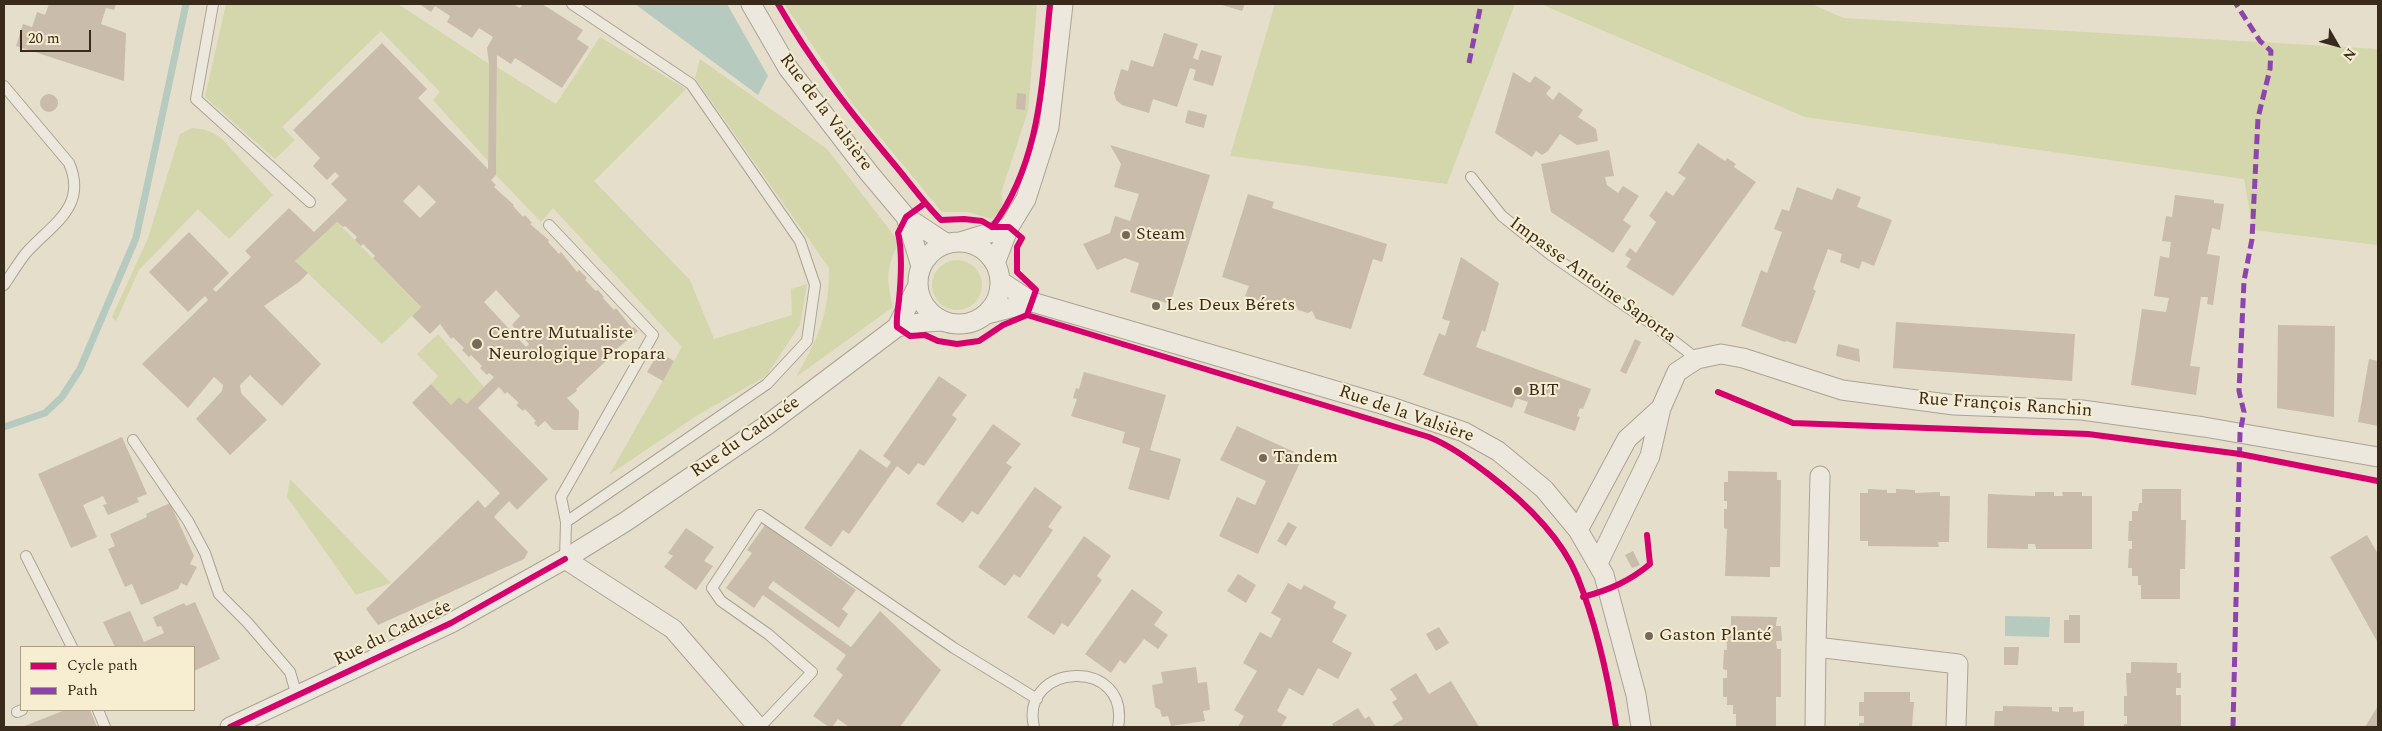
<!DOCTYPE html>
<html>
<head>
<meta charset="utf-8">
<style>
  body { margin:0 }
  #map { position:relative; width:2382px; height:731px; overflow:hidden; background:#e5decb; font-family:Spectral,serif }
  canvas { display:block }
  .frame { position:absolute; inset:0; border:5px solid #392b1c; pointer-events:none }
  .legend { position:absolute; left:20px; top:646px; width:175px; height:65px; box-sizing:border-box; background:#f7edd0; border:1px solid #ab9f88; margin:0; padding:6px 9px; list-style:none; font-size:15px; color:#392b1c }
  .legend li { display:flex; align-items:center; gap:10px; height:25px }
  .legend b { width:25px; border:1px solid #ab9f88 }
  .north { position:absolute; left:2312px; top:20px; width:50px; height:50px; -webkit-text-stroke:4px #f7edd0; paint-order:stroke; rotate:128deg; font-size:14px; font-weight:700; line-height:20px; text-align:center; color:#392b1c }
  .north::after { content:''; display:block; margin:auto; width:18px; height:22px; background:#392b1c; clip-path:polygon(50% 0,100% 100%,50% 72%,0 100%) }
  .scale { position:absolute; left:20px; top:30px; width:71px; height:22px; box-sizing:border-box; border:2px solid #392b1c; border-top:0; padding-left:6px; font-size:15px; line-height:18px; white-space:nowrap; color:#392b1c; -webkit-text-stroke:4px #f7edd0; paint-order:stroke }
</style>
</head>
<body>
<div id="map">
<canvas width="2382" height="731"></canvas>
<div class="frame"></div>
<ul class="legend">
<li><b style="height:6px;background:#d6006c"></b>Cycle path</li>
<li><b style="height:6px;background:#8e44ad"></b>Path</li>
</ul>
<div class="north">N</div>
<div class="scale">20 m</div>
</div>
<script>
const ctx = document.querySelector('canvas').getContext('2d');
ctx.lineJoin = 'round';
function fill(path, color) { ctx.fillStyle = color; ctx.fill(path, 'evenodd'); }
function trace(path, color, width, dash) { ctx.strokeStyle = color; ctx.lineWidth = width; ctx.lineCap = dash ? 'butt' : 'round'; ctx.setLineDash(dash || []); ctx.stroke(path); }
function label(font, color, halo, rows, align = 'center') {
  ctx.font = font + ' Spectral,serif'; ctx.lineWidth = 4; ctx.setLineDash([]); ctx.textBaseline = 'middle'; ctx.strokeStyle = halo; ctx.fillStyle = color; for (const [text, x, y, turn = 0] of rows) {
    ctx.save(); ctx.translate(x, y); ctx.rotate((+turn || 0) * Math.PI / 180); ctx.textAlign = isNaN(turn) ? turn : align; if (halo) ctx.strokeText(text, 0, 0); ctx.fillText(text, 0, 0); ctx.restore();
  }
}
const green = new Path2D(`
  M226 4H398L489 64 488 161 433 100 440 92 381 31 282 127 295 140 275 159 205 97Z
  M784 4H1037L1028 111 1001 193C1005 205 1000 211 992 219L968 212H942L852 103Z
  M1275 4H1515L1447 184 1230 156Z
  M1541 4H1812L1843 18 2378 49V245L2253 230 2244 179 1805 117Z
  M600 37 686 89 594 181 690 280 714 339 792 315 791 289 807 284 800 325 766 376 696 416 609 475 682 347 553 208 541 222 496 175 497 67 556 104Z
  M700 59 827 149 899 242C886 269 886 278 893 307L796 377C819 337 829 314 829 268L695 78Z
  M192 128C204 129 212 131 222 139L273 195 229 239 198 209 139 270 116 321 112 317 148 238 180 134Z
  M337 222 421 307 382 344 295 261Z
  M932 285a25 25 0 1 1 50 0a25 25 0 1 1-50 0Z
  M438 334 484 387 467 404 459 397 451 405 431 384 438 376 417 354Z
  M290 479 391 583 356 595 287 497Z`);
const water = new Path2D(`
  M635 4H727L768 76 758 95Z
  M2005 616 2050 617 2049 637 2005 636Z`);
const stream = new Path2D(`
  M4 427 45 413 62 397 80 369 136 238 186 4`);
const building = new Path2D(`
  M49 4H116L114 10 106 8 101 24 126 33 124 81 16 46 23 24 32 27 37 12 45 15Z
  M419 4H513L520 8 523 4H542L583 30 577 39 589 47 562 88 515 58 511 64 497 55 496 175 491 180 496 185 494 187 514 205 513 206 523 217 525 215 532 223 530 224 549 240 548 242 559 254 561 252 577 272 579 270 587 278 585 280 596 291 598 290 604 297 603 298 614 310 616 308 632 328 634 327 638 331 612 353 605 362 576 389 577 391 567 398 579 411 578 430H553L545 421 538 427 534 423 536 421 525 409 523 411 516 405 519 403 507 392 505 394 499 387 478 408 548 479 517 510 509 501 494 517 528 552 524 559 378 625 366 609 478 500 485 508 500 493 412 403 431 384 451 405 459 397 467 404 494 377 489 373 487 375 480 368 482 366 471 355 469 357 462 350 464 348 453 337 451 339 440 324 430 334 412 316 421 307 376 261 373 258 375 256 363 244 361 246 355 240 357 237 345 226 343 227 337 222 295 261 308 273 299 282 264 306 321 364 282 406 250 375 240 385 241 393 267 420 230 455 196 419 222 391 223 385 214 377 188 408 142 364 208 300 205 296 188 312 149 272 189 232 229 273 213 289 216 292 251 257 245 251 289 208 314 232 347 200 331 184 339 176 335 172 327 180 313 166 320 158 293 130 382 43 427 89 418 98 488 169 489 64 487 48 493 37 479 28 472 38 447 22 450 16 435 6 431 12ZM419 185 436 202 420 218 403 201ZM496 290 520 316 512 325 529 344 526 347 484 302Z
  M1219 4H1245L1242 11Z
  M1164 33 1198 44 1193 58 1198 60 1201 50 1222 56 1213 86 1193 80 1196 70 1190 68 1177 107 1153 99 1149 113 1122 105 1116 100 1114 93 1121 69 1128 71 1131 60 1153 67Z
  M1513 72 1530 83 1535 76 1551 87 1546 94 1553 100 1559 92 1583 110 1578 117 1596 129 1598 141 1577 145 1560 134 1548 151 1542 155 1536 151 1532 157 1495 133Z
  M1017 93 1026 94 1025 110 1016 109Z
  M40 103a9 9 0 1 1 18 0a9 9 0 1 1-18 0Z
  M1188 110 1207 115 1204 128 1185 123Z
  M1698 143 1725 161 1727 158 1736 164 1734 167 1756 182 1673 296 1626 267 1631 259 1625 255 1630 248 1636 253 1656 222 1649 216 1666 191 1673 196 1686 178 1678 173Z
  M1110 145 1210 175 1170 304 1130 292 1139 263 1125 258 1097 270 1083 244 1110 233 1115 216 1130 221 1139 194 1114 187 1121 164Z
  M1609 150 1614 176 1605 177 1607 185 1618 193 1623 186 1639 196 1623 220 1631 226 1613 253 1551 212 1541 164Z
  M1797 187 1832 200 1837 188 1861 197 1857 207 1892 220 1874 266 1862 261 1859 269 1840 262 1842 254 1828 249 1813 289 1816 291 1796 344 1786 341 1785 342 1741 326 1761 270 1767 273 1782 232 1774 229 1782 209 1789 211Z
  M1248 194 1274 202 1272 208 1387 244 1382 262 1373 259 1351 329 1316 319 1312 311 1308 313 1298 310 1297 306 1288 310 1245 296 1249 286 1222 277Z
  M2175 195 2214 200V203L2224 204 2220 230 2212 228 2207 254 2220 256 2213 305 2207 304 2208 297H2201L2190 366 2200 367 2196 395 2131 385 2142 309 2166 312 2169 298 2154 296 2160 256 2169 258 2171 242 2162 241 2166 216 2172 217Z
  M1461 257 1499 283 1485 332 1482 330 1476 347 1591 389 1583 409 1580 408 1577 416 1580 417 1575 431 1524 413 1528 402 1516 398 1512 408 1423 375 1439 333 1445 336 1450 321 1442 319Z
  M1896 322 2075 334 2072 381 1893 368Z
  M2278 325 2335 326 2334 417 2277 408Z
  M1635 339 1641 342 1626 374 1620 371Z
  M1838 344 1859 349 1860 362 1836 356Z
  M659 352 674 361 663 381 647 372Z
  M2369 359 2378 361V426L2358 422Z
  M1084 372 1166 395 1150 450 1181 459 1169 500 1128 489 1140 448 1122 443 1125 432 1071 416 1077 399 1073 398 1076 388 1079 389Z
  M939 376 967 395 952 415 957 419 924 466 918 463 909 475 897 466 849 534 843 530 831 547 804 528 860 449 887 468 891 462 883 456Z
  M993 424 1021 444 1006 463 1012 467 978 515 972 511 963 523 936 504Z
  M1237 426 1303 456 1258 554 1219 536 1237 497 1255 505 1266 481 1220 460Z
  M122 437 147 494 137 498 139 502 108 515 103 505 107 504 103 496 83 505 97 537 71 548 38 474Z
  M1728 471 1777 472V480H1781L1780 567H1770V577L1725 576 1727 529 1724 528V509H1727V501H1724V482H1728Z
  M1035 487 1062 507 1048 527 1053 530 1020 578 1014 574 1005 586 978 567Z
  M1868 489 1887 490V493H1896V489L1915 490V493L1940 492V496H1950L1949 542H1938L1939 547 1868 546V541H1860V493H1868Z
  M2142 489H2181V520H2186L2185 569H2180V599H2141V585H2138V576H2132V568H2128L2129 549H2132V541H2128L2129 521H2132V511H2138L2139 503H2142Z
  M2035 492H2054V496H2063L2062 492H2082V496H2092V549H2036L2035 544H2028V549L1987 548 1988 494 2035 496Z
  M170 503 194 556 190 564 197 567 187 586 181 583 178 589 141 605 132 584 125 587 108 549 115 546 110 534 147 517 146 514Z
  M1288 522 1297 527 1286 546 1277 541Z
  M765 525 856 590 842 609 848 614 839 628 773 581 768 588 851 647 880 611 941 670 900 727H849L838 719 832 727H829L813 716 843 675 836 669 846 655 763 595 754 608 726 588 752 553 747 550Z
  M686 528 714 547 704 561 713 566 696 590 664 567 673 556 668 553Z
  M2367 535 2378 554V643L2330 557Z
  M1084 536 1111 556 1097 576 1102 580 1068 627 1062 623 1054 635 1027 617Z
  M1633 551 1640 565 1632 568 1625 555Z
  M1238 574 1256 585 1246 603 1227 591Z
  M1288 583 1301 590 1304 585 1336 602 1333 608 1347 615 1332 642 1352 653 1338 679 1318 668 1303 696 1289 688 1277 711 1287 717 1281 727H1238L1244 716 1234 710 1257 671 1243 663 1260 632 1271 638 1281 619 1271 613Z
  M1132 589 1163 612 1154 625 1168 635 1158 649 1144 639 1125 664 1120 660 1111 673 1085 654Z
  M195 602 220 659 194 671V647H115L103 622 130 611 144 642 164 633 161 626 157 627 153 617 184 603 186 606Z
  M2069 615H2080V643H2064V620H2069Z
  M1731 616 1777 617 1776 626H1781L1782 641H1776L1777 649H1781V697H1776V727H1736V714H1733V705H1727V697H1723V678H1727V670L1723 669 1724 650H1727L1726 627H1731Z
  M1439 627 1449 643 1436 651 1426 634Z
  M2004 647H2019L2018 665H2004Z
  M2131 662 2177 663V673H2181V688H2176V695H2181V727H2124V724H2127V716H2124V696H2127L2126 673H2131Z
  M1196 667 1198 683 1207 682 1210 710 1203 711 1205 721 1171 726 1168 716 1162 717 1160 710 1155 707 1152 685 1163 683 1161 672Z
  M1416 673 1429 694 1451 681 1479 727H1390L1403 719 1392 702 1397 699 1390 689Z
  M1864 692H1910V702H1914L1912 727H1859V723H1864V716H1859V702H1864Z
  M2003 706 2052 707V711L2059 712V707H2073V712L2084 711V727H1994L1995 711H2003Z
  M2378 706V727H2365Z
  M1358 708 1365 719 1369 716 1376 727H1334L1332 724Z
  M65 710H90L97 727H22Z`);
const lane = new Path2D(`
  M213 4 196 99 310 202
  M4 86 69 163C88 207 52 224 26 253 18 263 11 275 4 285
  M1471 177 1502 216 1551 255 1652 324 1697 359
  M549 225 653 335 561 497 566 522
  M133 440 188 521 205 553 219 594 247 622 290 672 297 696
  M26 556 72 647
  M565 559 566 522 767 384 807 341 815 285 800 241 691 84 572 4
  M98 710 105 727
  M17 712 22 710
  M760 727 812 672 768 634 721 601 712 588 760 515 954 648 1037 699
  M1034 727C1019 662 1131 656 1118 727`);
const street = new Path2D(`
  M751 4 788 68 869 173 906 217 947 244
  M906 217 921 266
  M918 283a41 41 0 1 1 82 0a41 41 0 1 1-82 0Z
  M960 242 1009 227
  M995 263 1009 227 1026 199 1049 127 1063 4
  M1000 281 1032 302 1388 406 1464 432 1498 451 1544 489 1578 530 1604 575 1636 695 1641 727
  M987 314 1032 302
  M897 327 917 287
  M1578 530 1627 439 1661 408
  M565 559 673 629 758 727
  M1598 563 1650 456 1661 408 1677 372 1697 359 1721 354 1743 358 1842 390 1954 405 2082 410 2204 427 2378 457
  M1816 647 1820 476
  M230 727 451 623 565 559 625 522 767 425 897 327 925 322 942 321
  M1815 727 1816 647 1958 664 1956 727`);
const quiet = new Path2D(`
  M1469 63 1481 4
  M2233 727 2240 433 2244 412 2239 391 2244 281 2252 239 2258 118 2270 69 2271 51 2260 41 2236 4`);
const cycleway = new Path2D(`
  M778 4C811 62 851 113 894 164 910 183 923 202 941 220L964 219 982 221 992 227H1009L1022 238 1017 247V272L1036 290 1027 315 1003 325 979 341 957 344 938 341 925 335 910 336 897 327C896 317 898 310 899 300 901 279 903 253 898 233L906 217 924 204
  M992 227C1041 162 1042 81 1050 4
  M1027 315 1429 437C1451 446 1468 459 1487 473 1521 499 1560 535 1577 576 1596 623 1608 677 1616 727
  M1718 392 1793 423 2088 434 2240 454 2378 481
  M1583 597C1609 590 1630 581 1650 564L1647 535
  M230 727 451 623 565 559`);
const markers = [
  [1126,235,5,"#756a59"],
  [1156,306,5,"#756a59"],
  [477,344,6,"#756a59"],
  [1518,391,5,"#756a59"],
  [1263,458,5,"#756a59"],
  [1649,636,5,"#756a59"]
];
const streetNames = [
  ["Rue de la Valsière",825,113,53],
  ["Impasse Antoine Saporta",1592,281,36],
  ["Rue François Ranchin",2005,406,4],
  ["Rue de la Valsière",1406,415,19],
  ["Rue du Caducée",746,438,-35],
  ["Rue du Caducée",393,634,-26]
];
const poiNames = [
  ["Steam",1136,235],
  ["Les Deux Bérets",1166,306],
  ["Centre Mutualiste",488,334],
  ["Neurologique Propara",488,355],
  ["BIT",1528,391],
  ["Tandem",1273,458],
  ["Gaston Planté",1659,636]
];
fill(green, '#d4d6ac');
fill(water, '#b7cabf');
trace(stream, '#b7cabf', 7);
fill(building, '#c9bcab');
trace(lane, '#aaa395', 12);
trace(street, '#aaa395', 21);
trace(lane, '#ede8dd', 10);
trace(street, '#ede8dd', 19);
trace(quiet, '#8e44ad', 5, [10, 5]);
trace(cycleway, '#d6006c', 6);
for (const [x, y, r, color] of markers) { const dot = new Path2D(); dot.arc(x, y, r, 0, 2 * Math.PI); ctx.fillStyle = color; ctx.fill(dot); trace(dot, '#f7edd0', 2); }
label('18px', '#392b1c', '#f7edd0', streetNames);
label('18px', '#392b1c', '#f7edd0', poiNames, 'left');
</script>
</body>
</html>
